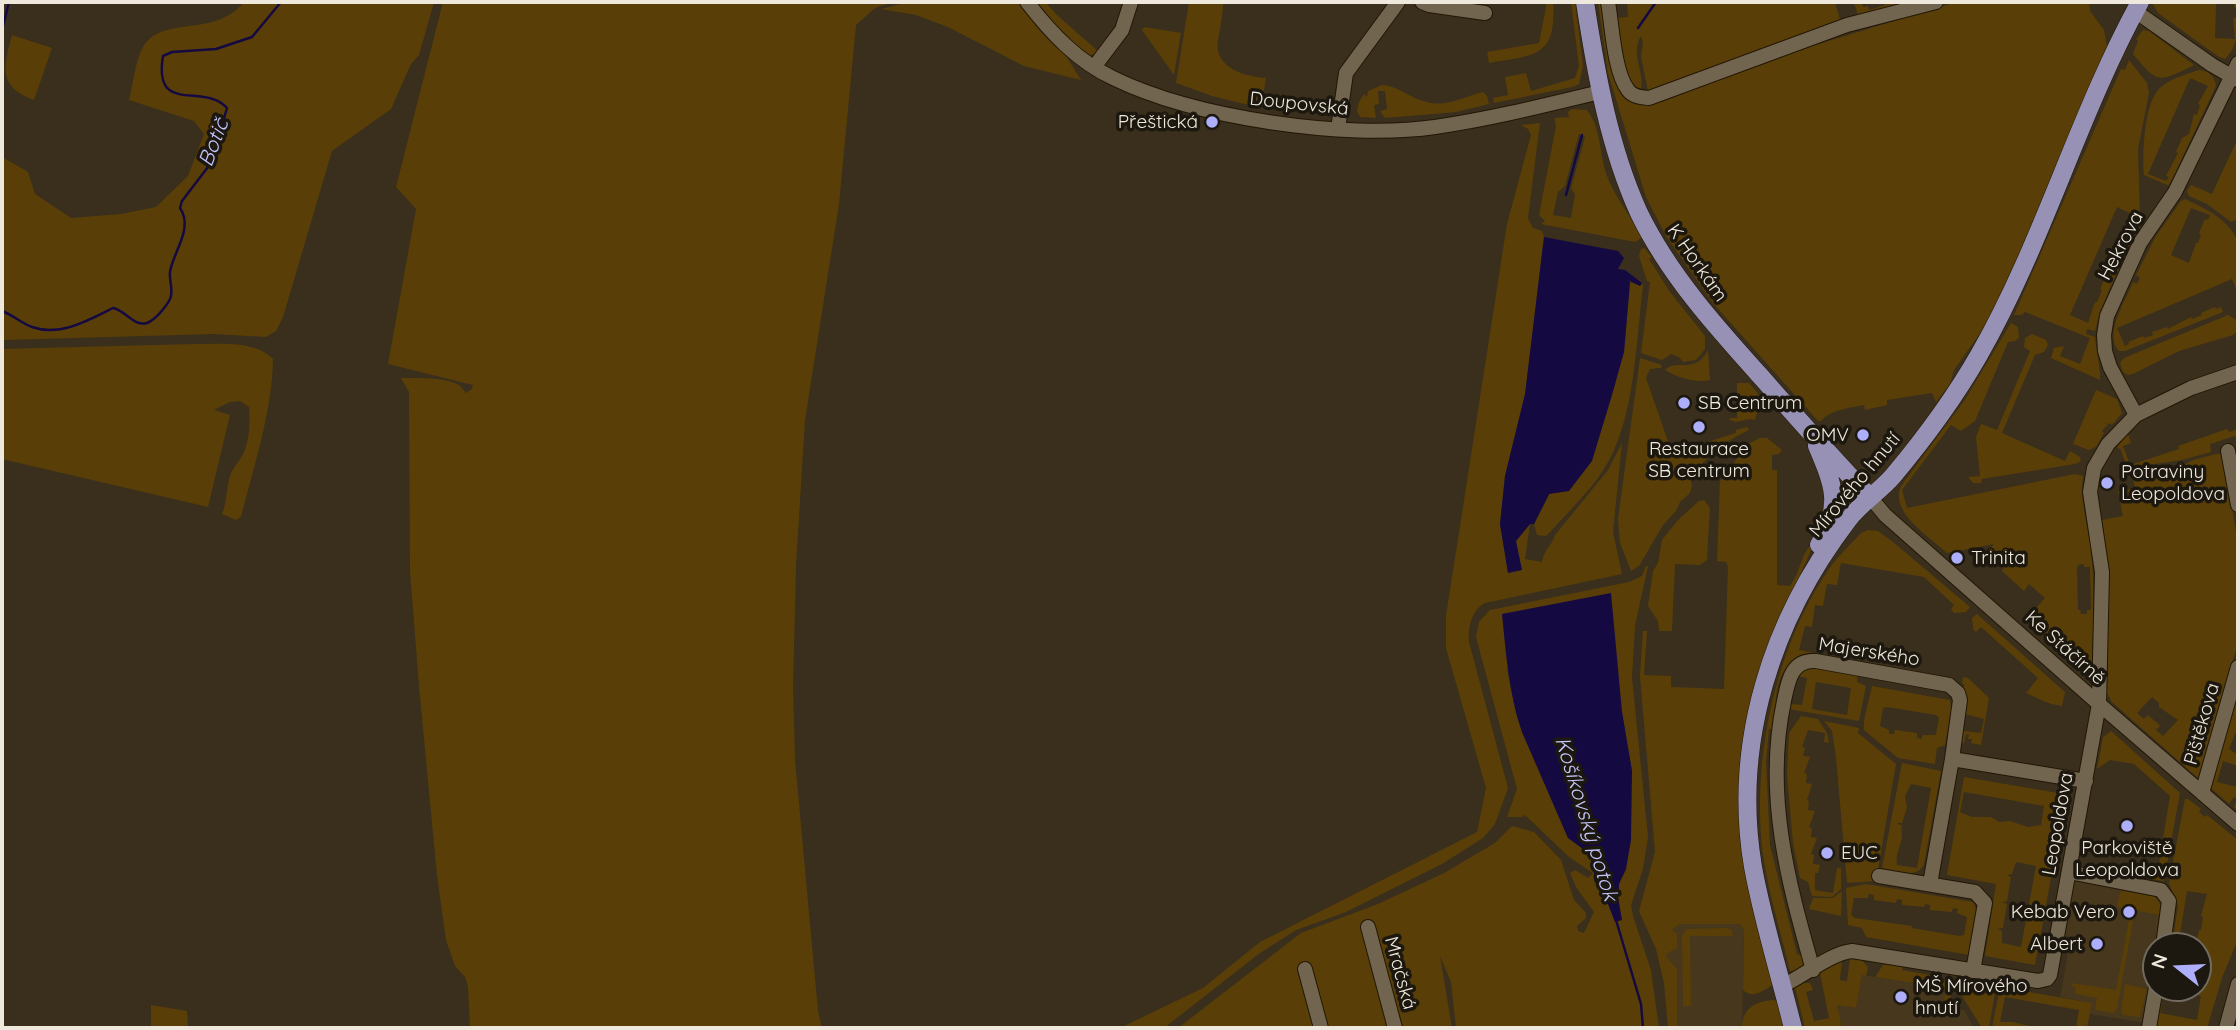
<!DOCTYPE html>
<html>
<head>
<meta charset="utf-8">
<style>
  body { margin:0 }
  #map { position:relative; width:2240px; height:1030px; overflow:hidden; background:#3a2f1c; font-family:Quicksand,sans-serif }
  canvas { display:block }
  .frame { position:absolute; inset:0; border:4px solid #efe8dc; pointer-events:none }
  .north { position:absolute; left:2142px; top:932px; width:70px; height:70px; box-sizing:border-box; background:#1d180f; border:2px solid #716b61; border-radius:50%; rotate:288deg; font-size:19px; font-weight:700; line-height:28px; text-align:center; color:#efe8dc }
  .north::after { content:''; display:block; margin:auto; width:24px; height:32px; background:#adaffb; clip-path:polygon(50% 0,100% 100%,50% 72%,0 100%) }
</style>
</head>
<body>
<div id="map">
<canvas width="2240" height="1030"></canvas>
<div class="frame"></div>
<div class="north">N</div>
</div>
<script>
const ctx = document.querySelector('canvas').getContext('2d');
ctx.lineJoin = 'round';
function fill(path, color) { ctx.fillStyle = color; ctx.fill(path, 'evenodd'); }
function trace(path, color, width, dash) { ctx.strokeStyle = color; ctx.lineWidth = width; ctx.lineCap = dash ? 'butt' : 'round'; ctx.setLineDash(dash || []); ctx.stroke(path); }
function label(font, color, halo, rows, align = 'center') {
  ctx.font = font + ' Quicksand,sans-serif'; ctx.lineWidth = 7; ctx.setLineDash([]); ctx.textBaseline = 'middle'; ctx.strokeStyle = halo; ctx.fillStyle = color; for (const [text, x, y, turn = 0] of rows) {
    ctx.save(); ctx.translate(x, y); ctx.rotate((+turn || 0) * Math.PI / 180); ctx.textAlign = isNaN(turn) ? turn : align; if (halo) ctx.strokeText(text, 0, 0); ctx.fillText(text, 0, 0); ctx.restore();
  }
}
const built = new Path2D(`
  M2072 877 2157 893 2165 900 2160 946H2156V967L2146 1023 2090 1014 2092 1003 2060 997 2071 937 2063 936Z
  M1733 922 1742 926 1744 936 1742 1028H1677V969L1666 957 1668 953 1677 947 1672 930 1680 924Z
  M1862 975 1946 988 1943 1007 1964 1010 1974 1028H1842L1837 1005 1856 1008Z`);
const green = new Path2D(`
  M244 2H434L419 55 411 64 391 109 332 151 283 317 276 331 266 337 214 334 2 340V157L28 172 35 194 71 218 121 214 156 207 188 176 204 134 194 121 129 100C133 84 135 62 143 47 163 14 214 39 244 2Z
  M443 2H894L875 8 856 25 839 204 805 420 796 566 793 687 795 760 818 1011 822 1028H470L468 986 465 977 455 966 446 940 437 875 419 686 410 571 409 392 401 378C416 378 446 377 459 385 462 387 463 390 466 393L472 389 473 385 388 364 416 209 396 187Z
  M908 2H1019L1066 56 1081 80 1024 66 948 27 916 15 881 9Z
  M1034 2H1045L1057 15 1099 52 1088 56 1067 39Z
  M1189 2H1223C1223 15 1220 29 1218 40 1213 68 1246 77 1266 78L1261 108 1212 96 1176 83Z
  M1547 2H1553C1557 58 1534 55 1489 63L1487 52 1539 43Z
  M1571 2H1575L1583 66 1579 84 1572 87 1494 103 1493 98 1508 95 1505 77 1526 73 1531 91 1575 78 1579 66Z
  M1598 2H1604L1617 75 1647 104 1662 102 1727 74 1731 75 1767 63 1770 59 1956 2H2089L2090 11 2104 30 2108 52 2006 288 1983 329 1954 370 1950 384 1936 402 1932 393 1887 400V405L1865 410 1864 405C1849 408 1830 410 1821 421H1818L1712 302 1666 236 1646 197 1608 73Z
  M1627 2H1835L1840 20 1858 15 1854 3 1850 4 1849 2H1862L1863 7 1868 6 1869 10 1885 5 1884 2H1915L1735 59 1648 91 1641 57 1643 42 1641 36C1630 53 1645 72 1641 90L1636 91 1627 78 1615 18 1628 17Z
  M2154 2H2216L2215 38 2235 39 2233 18H2236V8L2234 7V2H2238C2238 22 2240 45 2225 59L2219 57 2158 13 2153 4Z
  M1144 27 1181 33 1174 75 1142 30Z
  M2143 30 2149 31 2194 65C2158 83 2158 84 2133 54L2138 41 2136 39Z
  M12 35 52 48 34 100C0 87 2 71 12 35Z
  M2129 60 2147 83 2149 93 2138 149 2140 220 2100 311 2095 331 2087 329 2086 334 2095 337C2096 350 2101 369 2100 380L2051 358 2054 348 2064 346 2060 356 2080 364 2090 338 2025 312 2022 315H2014L2121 69 2125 70ZM2117 207 2134 215 2132 221 2130 220 2124 234 2126 236 2120 248 2118 247 2112 261 2114 263 2109 275H2106L2100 289 2102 290 2097 302H2095L2088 323 2070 315Z
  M2199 70C2208 71 2215 76 2216 86L2176 171 2169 185H2167L2144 175C2142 155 2144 104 2159 89 2168 79 2187 74 2199 70ZM2190 78 2208 86 2198 104 2200 105 2197 115 2194 114 2189 134 2182 138 2176 152 2178 153 2166 176 2169 177 2166 181 2148 174Z
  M1382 85C1395 86 1402 92 1413 97 1442 111 1456 99 1483 92L1487 96 1489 104 1456 112 1385 118 1380 111 1387 109 1385 91H1378L1379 104 1374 105 1376 118 1360 117 1357 111 1359 102 1364 94 1367 97 1368 91Z
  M1572 109 1587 110C1599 126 1599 143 1603 162 1608 188 1628 212 1641 235V238L1635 242 1541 224 1545 221 1539 215 1556 126 1554 118 1569 117 1568 112ZM1579 134 1585 137 1571 188 1575 195 1571 218 1553 215 1558 192 1565 186Z
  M1540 123 1528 218 1533 228 1542 231 1544 237 1525 395 1505 476 1500 524 1508 572 1516 541 1530 524 1525 559 1542 562C1544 549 1552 546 1555 535L1608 470 1622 443 1613 532 1622 574 1485 603C1471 610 1468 628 1469 642L1508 788 1495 824 1483 838 1442 864 1346 912 1296 930 1260 953 1164 1028H1120L1203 988 1260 942 1477 832 1486 788 1446 648V616L1507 224 1531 135 1528 129 1521 125Z
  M2238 138V219L2231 222 2207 204 2189 196 2187 191 2191 185 2212 194Z
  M2185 199C2204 208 2233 221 2238 244 2240 259 2238 278 2238 293L2232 279 2117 328 2125 346 2129 344 2128 342 2143 336 2144 338 2153 335 2152 332 2167 327 2168 329 2191 317 2192 319 2202 315 2201 313 2215 307 2216 309 2221 307 2223 312 2125 351H2119C2103 335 2126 300 2133 282L2137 284 2140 278 2136 275 2156 236 2181 201ZM2191 208 2210 215 2208 220 2205 219 2199 233 2201 235 2198 243H2196L2189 263 2171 255Z
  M1644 248 1652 257 1649 259 1670 292 1705 336V349L1696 360 1683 362 1679 357 1671 354 1662 360 1641 353 1650 282 1647 281 1639 256 1641 249Z
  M1630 282 1640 286 1642 283 1643 285C1636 342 1635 421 1604 469 1590 491 1569 511 1551 531L1546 536 1537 535 1534 524 1624 352Z
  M2228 315 2238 321 2237 331 2233 335 2179 351 2133 374 2128 375 2123 372 2120 363 2124 358Z
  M2011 323 2018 327 2019 338 2015 341 2008 342 1975 421 1961 431 1951 425 1902 490 1907 508 2075 474 2083 476C2079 500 2088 523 2091 547 2095 586 2093 627 2092 667L2087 672 2082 671 2025 621 2045 598 2029 584 2024 591 2002 571 2003 568 1987 553 1994 544 1947 553C1930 537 1889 512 1901 486L1964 401ZM2084 564V567H2090L2091 610H2087V614H2081L2080 610H2078L2077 568 2078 565Z
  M2032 334 2046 340 2048 345 2044 352 2035 355 2002 433 2065 461 2070 451 2080 457 2081 461 2075 464 1982 479 1981 483H1973L1968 477 1980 476 1976 437 1981 424 1997 430 2030 351 2024 347 2025 338Z
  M195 344C219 344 255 340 273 359 272 412 254 466 241 517L236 520 222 514C227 502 226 490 230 476 233 467 240 461 244 452 250 437 250 422 249 407L240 401 230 402 214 410 230 415 208 507 2 459V349Z
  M1708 350 1710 380C1693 383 1679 378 1665 370 1676 358 1696 375 1708 350Z
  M1640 358 1662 365 1661 368 1650 369 1646 378 1672 453 1736 433V430L1747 427 1749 430C1726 441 1705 455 1691 481L1692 485 1690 493 1680 502 1676 511 1663 525 1639 566 1631 571 1620 543 1618 519Z
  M1737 383H1749C1765 401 1761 399 1755 420 1745 417 1738 425 1730 420L1729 418H1737Z
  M2096 390 2117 399 2122 413 2112 425 2109 423 2102 431 2104 433 2096 447 2089 450 2073 444Z
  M2227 429 2229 432 2238 429V443L2235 436 2210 444 2211 452 2182 460 2127 468 2121 450 2117 447 2128 434 2131 443 2123 446 2130 465 2179 449 2178 446Z
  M1760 438H1767L1782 450 1779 454 1772 455V470H1777V585L1790 586 1796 576 1804 555 1823 524V499L1831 503C1827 528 1817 535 1808 557 1796 584 1783 612 1772 640 1745 707 1734 784 1745 855 1751 898 1763 939 1773 981L1771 986C1761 992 1753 999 1743 990L1744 936 1743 928 1739 924H1680L1672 930 1677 934V948L1668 953 1666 956 1677 969V1028H1668L1664 983 1656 949 1639 911 1655 852 1640 676 1643 631H1647L1644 675 1671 676V687L1724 689 1728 566 1726 562 1717 561 1720 481 1748 444Z
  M2216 454H2221L2224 459 2238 545V642L2202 775 2198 778 2112 702 2107 693 2108 581 2102 520 2123 516 2118 491 2135 488 2132 474 2184 465 2193 460ZM2152 697 2159 703V707L2178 720 2163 736 2156 730 2160 726 2158 724 2148 715 2144 719 2137 713Z
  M1704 500 1710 508 1707 560 1700 565 1675 564 1672 631H1659L1658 621 1648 606 1653 571 1658 563 1662 540 1678 520 1699 501Z
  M1868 530 1878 531 1893 542 1970 607 1966 612 1954 613 1951 609 1954 605 1924 577 1841 563 1837 585 1827 584 1823 606 1815 605 1812 627 1805 626 1799 650 1815 653 1814 655C1807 658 1799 660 1792 663 1773 674 1776 710 1775 729H1769L1766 762 1770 845 1797 954 1806 957 1805 969 1790 971C1782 937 1771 902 1765 867 1749 771 1773 650 1829 569 1838 556 1850 545 1861 533Z
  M1646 566H1648L1635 626 1632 678 1648 837 1643 869 1631 905 1633 916 1651 970 1659 1028H1456L1451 982 1440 956 1452 1028H1178L1301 933 1378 904 1444 873 1495 843 1512 826 1534 832 1561 860 1574 900 1586 913V918L1577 926 1578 931 1584 933 1594 912 1576 887 1570 873 1575 870 1588 878 1593 873 1569 857 1525 815 1522 817H1507L1517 789 1476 637 1479 622 1490 610 1629 582 1642 576ZM1507 669 1622 712 1632 771 1626 869 1619 884 1617 897 1621 920 1615 922 1605 896 1594 881V865L1590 854 1568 838 1522 732 1516 714Z
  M1977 614 2065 692 2062 706C2046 704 2040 699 2026 693L2038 678 1981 627 1976 632 1973 629 1972 618Z
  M1807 666 1858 673 1857 682 1866 686 1859 721 1788 709 1791 704 1802 705 1807 678 1798 676 1797 673ZM1816 682 1851 688 1847 715 1812 709Z
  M1963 677 1968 678 1989 698 1981 745 1971 743 1972 739H1968L1969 735 1966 734 1964 743 1960 742 1964 731 1981 733 1984 719 1965 714 1962 688 1965 685 1962 683Z
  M1872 686 1950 700 1951 710 1945 745 1937 748 1935 764 1898 758 1864 730V720ZM1887 707 1936 715 1939 718 1936 735H1923L1921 739 1917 738V733L1895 730 1894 734H1889V730L1880 726 1883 708Z
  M2238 688V727L2229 749 2238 755V766L2223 761 2217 782 2237 787 2238 783V811L2234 807 2237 799 2234 797 2229 804 2211 788Z
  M1801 716 1818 719 1827 733 1829 743 1824 742 1825 733 1808 730 1802 747 1805 748 1803 756 1810 757 1804 773 1807 774 1806 783 1812 784 1807 800 1809 801 1808 810 1815 811 1809 827 1812 828 1811 837 1817 838 1811 854 1814 855 1813 864 1820 865 1818 873H1815V890L1833 893 1837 868H1841V889L1832 897 1812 896 1808 882 1800 878 1793 843 1787 775 1789 733Z
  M1824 721 1859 728 1858 733 1896 764 1876 881 1847 883 1836 758 1832 731Z
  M2111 731 2180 793 2164 881 2149 879 2158 869 2170 796 2134 764 2110 760 2097 769 2103 737Z
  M1902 763 1941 771 1924 864C1916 880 1897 871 1882 868ZM1911 784 1931 788 1917 868 1897 865C1895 854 1900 848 1902 838 1902 834 1901 830 1902 826L1897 823H1902L1907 808 1905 796Z
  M1964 777 2064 794 2066 796 2035 965 1985 956 1996 884 1947 875ZM1964 792 2044 806 2041 825 2028 827 2010 821 1999 822 1991 817H1972L1960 812ZM2016 862 2036 866 2021 947 2002 943V931L1997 929 2003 928 2007 904 2002 902 2007 901 2011 877 2007 875 2012 874Z
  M2185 799H2188L2201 809 2199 812 2205 817 2207 815 2238 840V939L2222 978 2207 1028H2153L2161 988H2198L2199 946 2196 945 2199 930H2201L2203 917 2201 916 2207 894 2187 891 2178 946H2172L2178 906 2169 883ZM2164 989 2201 996 2197 1020 2160 1013Z
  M1866 884 1973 902 1977 912 1969 955 1866 937 1862 928 1848 925 1846 888ZM1869 894 1874 895V900L1896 903 1897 899 1902 900V905L1924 907 1925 904 1930 905V910L1952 912 1953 908 1958 909 1957 913 1967 917 1964 935 1959 936 1912 928V926L1855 918 1851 915 1854 898H1868Z
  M1842 891 1841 916 1809 909 1813 898H1833Z
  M2123 891 2154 896 2160 904 2159 915 2117 907 2120 892Z
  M2129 920 2133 921 2117 1009 2114 1013 2095 1010 2097 998 2075 994 2076 987 2071 986 2072 983 2116 990Z
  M1686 929 1727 928 1732 930 1733 936H1690L1691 1006H1683L1682 936Z
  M1850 958H1860L1868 967 1866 976 1862 975 1856 1008 1837 1005 1842 1028H1805L1795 987 1802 983H1810L1813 990 1806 992 1814 1021 1829 1018 1820 973 1822 970 1842 960 1840 980 1847 981Z
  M1890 963 1903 965 1902 970 1941 977V980L1950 981 1953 979 1949 1008 1943 1007 1946 988 1875 977 1883 965Z
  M1967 981 1996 987 1989 1028H1982L1962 996 1964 984Z
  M2125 984 2147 989 2140 1017 2123 1015 2121 1012Z
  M2000 987 2092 1003 2087 1028H2076L2079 1010 2005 997 2000 1022H2013L2038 1028H1992Z
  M1774 1000 1781 1006 1786 1028H1742C1742 1008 1756 1001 1774 1000Z
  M151 1005 187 1011 188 1028H151Z`);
const water = new Path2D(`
  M1544 237 1618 251 1624 258 1618 269 1625 270 1642 283 1640 286 1628 280 1630 282 1624 352 1612 395 1592 461 1569 491 1549 494 1534 524H1530L1516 541 1522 570 1508 573 1500 524 1505 476 1525 394Z
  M1611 593 1622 712 1632 771 1631 840 1626 869 1619 884 1618 897 1622 920 1615 922 1605 896 1594 880V865L1590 854 1568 838 1522 732C1509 694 1506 654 1502 614Z`);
const stream = new Path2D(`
  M1638 28 1656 2
  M2 30 9 2
  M1566 195 1582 135
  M2 311C13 315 21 323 32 327 60 337 89 320 113 308 125 310 134 327 147 323 155 320 166 307 170 299 174 291 169 281 170 272 173 252 194 228 180 208L182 201 211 163 227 108C204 82 153 116 163 56L172 52 216 49 252 37 281 2
  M1616 920 1641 1004 1643 1028`);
const minor = new Path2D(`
  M1027 2C1051 33 1077 61 1113 78 1195 118 1345 140 1435 127 1490 119 1546 105 1600 92
  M1422 2 1429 5 1485 13
  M1608 2C1612 25 1614 72 1628 90 1633 97 1641 97 1649 98L1847 25 1936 2
  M2135 11 2212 65 2238 80
  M1094 67 1122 30 1131 2
  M1338 129 1346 73 1398 2
  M2136 415 2110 367 2105 351 2104 335 2107 316 2140 243 2175 192 2238 63
  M2228 451 2238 505
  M1870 497 1885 515 2099 704 2238 824
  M2202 793 2238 667
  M2069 872 2161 890 2169 901 2163 946
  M1879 876 1975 892 1985 903 1973 971
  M1930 884 1952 759
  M1368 927 1395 1028
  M1305 969 1321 1028
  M1813 970C1788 882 1764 794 1784 701 1788 682 1791 659 1816 661L1949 685 1958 693 1960 700 1952 759 2086 781
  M1782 986C1802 977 1831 953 1852 951L2038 981 2047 979 2050 975 2099 704 2102 572 2090 492 2094 468 2108 444 2136 415 2191 388 2238 372
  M2149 1028 2156 987
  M2226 1028 2238 984`);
const major = new Path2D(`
  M1585 2C1596 73 1609 147 1639 213 1669 275 1717 328 1763 379 1798 419 1833 459 1870 497
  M1817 446C1834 486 1842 505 1819 545
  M1793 1028C1780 975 1763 922 1753 867 1732 743 1772 619 1848 520 1861 503 1879 492 1893 476 1924 439 1955 397 1979 355 2043 243 2078 115 2140 2`);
const markers = [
  [1212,122,7,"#adaffb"],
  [1684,403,7,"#adaffb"],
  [1699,427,7,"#adaffb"],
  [1863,435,7,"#adaffb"],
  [2107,483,7,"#adaffb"],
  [1957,558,7,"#adaffb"],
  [2127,826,7,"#adaffb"],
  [1827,853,7,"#adaffb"],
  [2129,912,7,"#adaffb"],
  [2097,944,7,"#adaffb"],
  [1901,997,7,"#adaffb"]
];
const streetNames = [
  ["Doupovská",1299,104,6],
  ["Hekrova",2121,246,-62],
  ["K Horkám",1697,263,55],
  ["Mírového hnutí",1855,485,-50],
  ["Ke Stáčírně",2065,648,42],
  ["Majerského",1869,652,9],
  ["Pištěkova",2202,724,-74],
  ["Leopoldova",2058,824,-80],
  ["Mračská",1400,973,75]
];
const poiNames = [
  ["Přeštická",1198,122,"right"],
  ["SB Centrum",1698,403],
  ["OMV",1849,435,"right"],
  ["Restaurace",1699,449,"center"],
  ["SB centrum",1699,471,"center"],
  ["Potraviny",2121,472],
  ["Leopoldova",2121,494],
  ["Trinita",1971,558],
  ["Parkoviště",2127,848,"center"],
  ["Leopoldova",2127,870,"center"],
  ["EUC",1841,853],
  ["Kebab Vero",2115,912,"right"],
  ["Albert",2083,944,"right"],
  ["MŠ Mírového",1915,986],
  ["hnutí",1915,1008]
];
const waterNames = [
  ["Botič",214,143,-69],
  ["Košíkovský potok",1586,819,73]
];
fill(built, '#46371d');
fill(green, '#593f07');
fill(water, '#150941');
trace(stream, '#150941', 2.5);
trace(minor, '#211705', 16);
trace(major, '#211705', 19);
trace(minor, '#726550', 14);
trace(major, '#9691b5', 18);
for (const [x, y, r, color] of markers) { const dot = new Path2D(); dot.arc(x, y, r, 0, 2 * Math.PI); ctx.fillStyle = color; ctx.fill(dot); trace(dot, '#1d180f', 2.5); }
label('19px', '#efe8dc', '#1d180f', streetNames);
label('19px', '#efe8dc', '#1d180f', poiNames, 'left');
label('italic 21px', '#c4c6fd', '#1d180f', waterNames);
</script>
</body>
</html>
